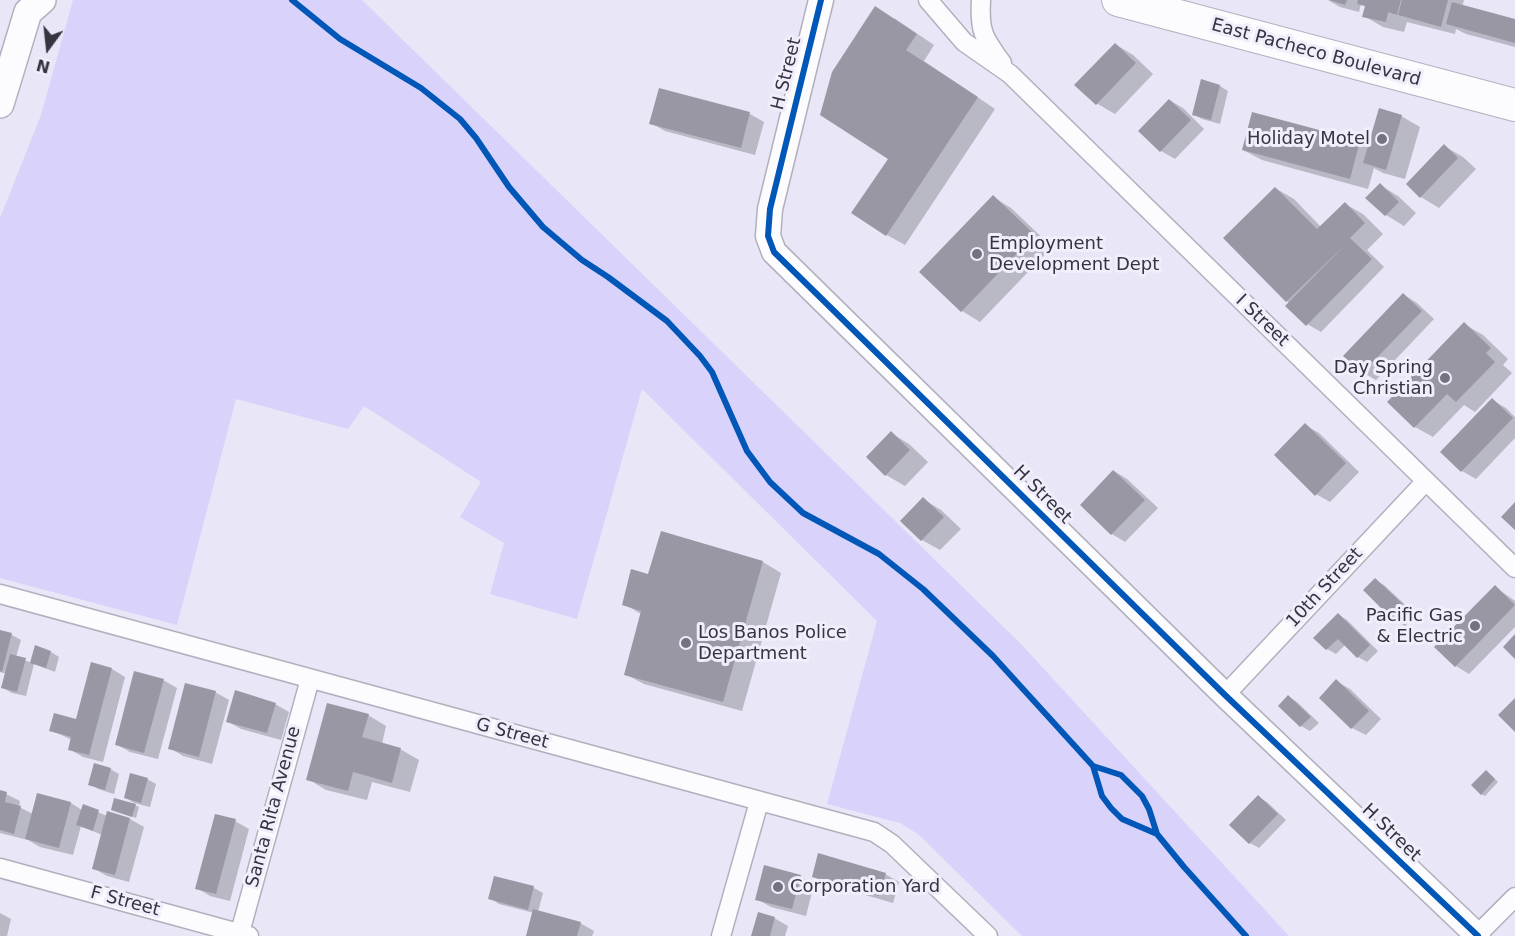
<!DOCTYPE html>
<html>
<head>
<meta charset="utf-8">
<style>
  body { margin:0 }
  #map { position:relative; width:1515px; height:936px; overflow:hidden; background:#e8e6f7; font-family:"DejaVu Sans",sans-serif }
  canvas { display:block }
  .north { position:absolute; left:18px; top:18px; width:60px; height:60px; -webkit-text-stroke:4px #f0eefb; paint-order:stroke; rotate:195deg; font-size:16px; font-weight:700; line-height:24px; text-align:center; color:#363441 }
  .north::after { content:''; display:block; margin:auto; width:21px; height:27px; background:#363441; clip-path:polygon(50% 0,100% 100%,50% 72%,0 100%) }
</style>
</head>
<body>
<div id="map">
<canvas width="1515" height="936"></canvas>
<div class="north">N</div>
</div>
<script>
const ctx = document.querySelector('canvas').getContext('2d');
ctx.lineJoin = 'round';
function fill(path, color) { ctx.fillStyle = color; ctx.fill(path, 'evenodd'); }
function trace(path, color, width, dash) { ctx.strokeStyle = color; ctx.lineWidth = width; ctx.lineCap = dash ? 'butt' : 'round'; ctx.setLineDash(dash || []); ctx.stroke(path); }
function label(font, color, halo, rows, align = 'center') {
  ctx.font = font + ' "DejaVu Sans",sans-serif'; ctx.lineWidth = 6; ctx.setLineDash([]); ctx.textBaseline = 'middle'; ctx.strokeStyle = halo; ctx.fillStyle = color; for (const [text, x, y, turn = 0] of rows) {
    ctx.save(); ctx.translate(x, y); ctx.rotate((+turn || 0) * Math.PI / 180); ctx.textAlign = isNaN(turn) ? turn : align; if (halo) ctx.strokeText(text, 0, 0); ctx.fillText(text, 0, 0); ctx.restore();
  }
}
const green = new Path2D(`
  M73 0H362L1021 644 1289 936H1022L918 834 900 823 827 804 877 621 642 389 577 619 490 594 504 543 460 517 481 482 364 406 348 429 236 399 177 625 0 578V218L41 115Z`);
const shadow = new Path2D(`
  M1328 0H1464L1462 7 1515 21V47L1466 34 1456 29 1455 34 1407 22 1404 32 1383 27 1364 16 1366 7 1361 4 1359 12 1340 7Z
  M894 18 934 45 924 61 995 109 905 245 887 235Z
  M1115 44 1133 55 1153 74 1115 114 1096 103Z
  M1220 86 1228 91 1220 124 1202 119 1193 114Z
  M660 90 750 114 764 122 755 155 665 131 651 123Z
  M1169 100 1183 108 1204 129 1175 159 1161 151 1140 131Z
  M1401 116 1420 127 1405 179 1383 173 1374 168 1368 189 1262 160 1243 150 1360 142 1369 148Z
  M1444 146 1463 157 1476 169 1439 208 1421 197Z
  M1380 185 1398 196 1416 213 1404 226 1386 215Z
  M1275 188 1294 199 1321 227 1345 204 1363 214 1383 234 1367 250 1384 267 1321 332 1307 324 1287 301Z
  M993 197 1011 208 1052 247 980 322 962 311 921 272Z
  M1404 295 1417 303 1434 319 1376 380 1362 372Z
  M1464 324 1483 335 1508 359 1503 365 1512 373 1475 412 1464 405 1433 437 1415 427Z
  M1492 400 1506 408 1515 417V438L1476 479 1462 471Z
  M1305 425 1319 433 1359 472 1330 502 1316 494Z
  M891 433 909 444 928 462 905 486 886 475 868 457Z
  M1114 471 1127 479 1158 508 1125 542 1112 534Z
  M923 499 941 510 961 529 940 550 922 540Z
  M763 562 781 573 742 711 644 684 625 674 641 614 624 604 649 575Z
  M1375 580 1384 585 1416 615 1405 626 1396 621 1365 590Z
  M1495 587 1515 601V627L1469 674 1456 666Z
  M1338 615 1347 620 1378 651 1367 662 1358 657 1346 644 1336 654 1327 649Z
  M0 632 12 635 21 640 16 657 32 663 51 652 59 657 55 672 34 664 26 696 12 693 3 688 7 674 0 672Z
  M92 664 112 669 125 677 103 762 83 757 69 749 72 740 51 730 77 720Z
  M163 680 177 688 158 759 130 752 116 744Z
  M1336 681 1350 689 1381 719 1366 735 1352 728Z
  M215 692 229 700 212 764 183 756 170 748Z
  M1289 697 1297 702 1319 723 1310 731 1301 726 1280 706Z
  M275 704 289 712 281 740 241 729 227 721Z
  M368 715 386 726 382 744 400 749 419 760 410 792 372 782 367 800 326 790 308 779Z
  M110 769 119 774 114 794 98 789 90 784Z
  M1490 774 1498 782 1485 796 1481 794Z
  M147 779 156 784 150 807 134 803 126 798Z
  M0 791 20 801 19 807 33 814 38 795 71 803 82 810 84 806 107 816 108 813 130 819 144 827 129 882 107 876 93 868 102 835 81 826 73 855 40 847 28 840 0 833Z
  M1258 797 1267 802 1286 820 1259 848 1250 843 1231 825Z
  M135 805 139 807 136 818 113 810Z
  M235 821 249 829 230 901 210 896 197 888Z
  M885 874 899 882 893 903 827 884 813 876Z
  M800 876 814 884 806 916 771 907 757 899Z
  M495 878 534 888 543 893 538 912 580 923 594 931 592 936H528L534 913 499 904 490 898Z
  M0 913 11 919 7 936H0Z
  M774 918 788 926 785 936H753Z`);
const building = new Path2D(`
  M1329 0H1347L1345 5Z
  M1358 0H1401L1397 15 1388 12 1386 22 1362 17 1365 6 1357 4Z
  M1402 0H1448L1441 27 1398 15Z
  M1452 2 1515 19V43L1446 24Z
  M875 6 917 34 906 50 978 97 886 236 851 213 888 159 820 115 832 72Z
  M1115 43 1136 63 1096 105 1074 85Z
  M1201 79 1220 85 1211 120 1192 115Z
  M659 88 750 112 741 148 649 124Z
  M1169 99 1191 120 1160 152 1138 131Z
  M1379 108 1402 115 1386 170 1363 163Z
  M1252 112 1360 141 1350 179 1242 150Z
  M1444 144 1458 158 1420 198 1406 184Z
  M1380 183 1399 202 1385 216 1365 198Z
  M1275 187 1317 229 1345 202 1365 223 1350 238 1372 259 1306 326 1285 306 1346 244 1286 302 1223 238Z
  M993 195 1035 235 961 312 919 272Z
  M1403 293 1422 311 1362 373 1343 356Z
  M1464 322 1491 348 1486 353 1495 362 1456 402 1447 394 1414 428 1387 402Z
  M1492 398 1513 418 1461 472 1440 452Z
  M1305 423 1346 463 1315 496 1274 455Z
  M891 431 910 450 885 476 866 457Z
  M1113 470 1145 500 1111 535 1080 505Z
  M923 497 944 517 921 541 900 521Z
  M1515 502V530L1501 517Z
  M661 531 763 561 723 702 624 675 641 611 622 605 631 569 648 574Z
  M1375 578 1408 609 1395 622 1363 590Z
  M1495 585 1515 605 1455 667 1434 647Z
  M1338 613 1370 645 1357 658 1338 639 1326 650 1313 638Z
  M0 630 12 633 2 672 0 671Z
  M1515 634V659L1503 647Z
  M35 645 51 651 46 668 30 663Z
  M10 654 26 658 17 692 1 688Z
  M91 662 112 668 89 755 68 750 71 737 49 731 54 713 76 719Z
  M134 671 164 679 144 753 115 745Z
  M1336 679 1369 711 1351 729 1319 698Z
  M185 683 216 691 199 757 168 749Z
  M235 690 276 703 267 733 226 722Z
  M1288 695 1311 717 1300 727 1278 706Z
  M1515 698V732L1498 715Z
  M327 703 369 714 362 737 401 748 392 783 353 772 348 791 306 780Z
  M94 763 111 768 105 790 88 785Z
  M1486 770 1495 779 1481 795 1471 785Z
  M130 773 148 778 141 803 124 798Z
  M0 790 7 792 5 802 21 806 14 834 0 830Z
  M37 793 71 802 59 848 25 839Z
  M1258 795 1278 814 1249 844 1229 825Z
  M114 798 136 804 132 817 111 810Z
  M83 804 99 810 93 831 76 825Z
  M107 811 130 818 115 875 92 869Z
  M215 814 236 819 216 894 195 889Z
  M818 853 886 873 879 896 812 877Z
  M764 865 801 875 792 909 755 900Z
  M494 876 534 886 528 910 488 899Z
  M533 909 581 922 577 936H526Z
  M758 912 775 917 770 936H751Z`);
const street = new Path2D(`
  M928 0 964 42 1010 74 1515 568
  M981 0C979 32 984 38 1002 63
  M0 594 874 832 892 844 988 936
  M1225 695 1426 481
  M0 868 249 936
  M1477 935 1515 897
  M239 936 310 679
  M721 936 759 802`);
const secondary = new Path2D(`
  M821 0 770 209 768 236 774 252 1225 695 1478 936`);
const primary = new Path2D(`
  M0 104 28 12 42 0`);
const highway = new Path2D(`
  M1118 0 1515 105`);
const cycleway = new Path2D(`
  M292 0 340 39 421 88 460 119 476 138 509 187 543 227 582 260 608 277 667 321 700 356 712 372 747 451 770 482 803 513 879 554 923 589 993 656 1093 766 1102 796 1111 808 1122 819 1157 834
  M821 0 770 209 768 236 774 252 1225 695 1478 936
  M1093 766 1121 775 1142 796 1149 809 1157 834 1184 867 1246 936`);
const markers = [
  [1382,139,6,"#747281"],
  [977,254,6,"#747281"],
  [1445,378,6,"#747281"],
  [1475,626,6,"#747281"],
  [686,643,6,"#747281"],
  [778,887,6,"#747281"]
];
const streetNames = [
  ["East Pacheco Boulevard",1316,53,15],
  ["H Street",787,74,-76],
  ["I Street",1262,321,44],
  ["H Street",1042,495,45],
  ["10th Street",1325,588,-47],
  ["G Street",512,734,15],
  ["Santa Rita Avenue",274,807,-75],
  ["H Street",1391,833,44],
  ["F Street",125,902,15]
];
const poiNames = [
  ["Holiday Motel",1370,139],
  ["Employment",989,244,"left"],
  ["Development Dept",989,265,"left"],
  ["Day Spring",1433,368],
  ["Christian",1433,389],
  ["Pacific Gas",1463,616],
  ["& Electric",1463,637],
  ["Los Banos Police",698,633,"left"],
  ["Department",698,654,"left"],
  ["Corporation Yard",790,887,"left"]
];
fill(green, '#d9d3fb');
fill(shadow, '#0003');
fill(building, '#9997a4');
trace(street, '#b1b0bd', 21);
trace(secondary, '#b1b0bd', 27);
trace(primary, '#b1b0bd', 30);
trace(highway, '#b1b0bd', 34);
trace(street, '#fcfbfe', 18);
trace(secondary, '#fcfbfe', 24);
trace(primary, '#fcfbfe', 27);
trace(highway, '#fcfbfe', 32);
trace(cycleway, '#0057b8', 6);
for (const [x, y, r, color] of markers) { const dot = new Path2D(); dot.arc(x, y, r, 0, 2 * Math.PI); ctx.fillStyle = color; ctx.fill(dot); trace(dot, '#f0eefb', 2); }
label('18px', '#363441', '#f0eefb', streetNames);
label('18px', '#363441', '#f0eefb', poiNames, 'right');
</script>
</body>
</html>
